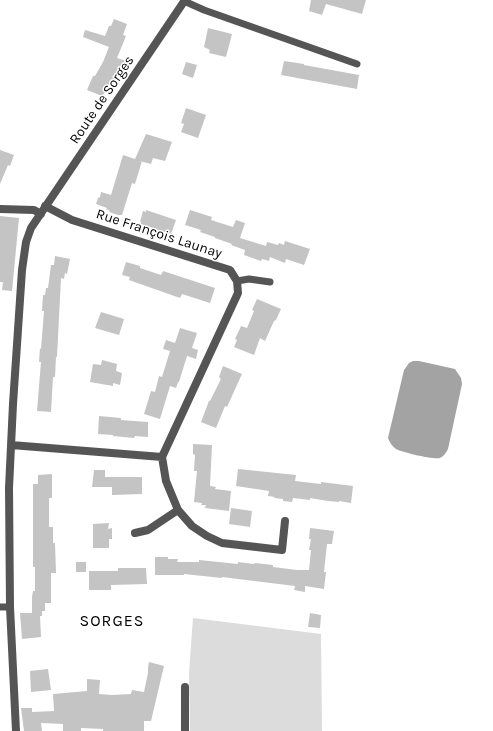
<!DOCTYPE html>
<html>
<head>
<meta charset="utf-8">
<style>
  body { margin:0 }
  canvas { display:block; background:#fff }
</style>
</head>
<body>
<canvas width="493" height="731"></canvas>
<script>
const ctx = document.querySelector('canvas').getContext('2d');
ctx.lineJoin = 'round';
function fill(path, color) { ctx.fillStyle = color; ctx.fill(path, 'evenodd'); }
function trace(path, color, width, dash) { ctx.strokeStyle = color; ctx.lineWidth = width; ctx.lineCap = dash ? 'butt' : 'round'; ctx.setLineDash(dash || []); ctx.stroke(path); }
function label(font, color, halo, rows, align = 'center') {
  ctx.font = font + ' Karla,sans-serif'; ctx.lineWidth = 3; ctx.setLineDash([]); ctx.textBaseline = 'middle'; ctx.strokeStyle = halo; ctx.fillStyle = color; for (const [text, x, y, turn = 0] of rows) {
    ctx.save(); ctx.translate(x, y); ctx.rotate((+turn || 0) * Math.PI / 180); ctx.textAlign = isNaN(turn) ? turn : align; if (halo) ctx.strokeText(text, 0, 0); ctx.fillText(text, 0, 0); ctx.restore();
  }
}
const green = new Path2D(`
  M193 618 321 634 322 731H190L189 673Z`);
const water = new Path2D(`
  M413 361H419L455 369 461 378 462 384 448 449C446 453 444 456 440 458 434 460 401 452 396 449 392 446 390 443 388 438L404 370 409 363Z`);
const building = new Path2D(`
  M311 0H366L362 14 326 4 322 15 309 11Z
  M114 19 127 24 123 35 126 36 117 58 129 62 102 96 87 90 93 76H95L103 62 109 47 83 37 85 30 105 36 109 26H111Z
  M208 28 232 34 226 57 209 53 210 50 204 47Z
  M284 61 304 64V65L359 75 357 89 281 75Z
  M186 62 197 65 193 78 182 74Z
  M186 108 206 115 198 138 181 132 184 124 181 123Z
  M146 134 172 142 165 161 153 158 151 164 140 161H142L135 184 132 183 122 215H118L109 212 110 211 106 209 107 208 96 204 98 198 100 197 101 192 111 195 123 155 135 159Z
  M0 150 14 155 10 166 8 165 0 184Z
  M146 210 176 220 171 234 141 224V222H140L143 211 146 212Z
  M190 210 212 217 211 220 233 227 236 220 245 223 240 238 266 246 267 242 278 245 279 243 284 245 285 241 310 249 304 265 286 259 285 263 270 257 269 261 262 259 261 261 244 255 245 250 231 245 232 244 215 238V237L200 232 201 230 185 225Z
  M0 216 19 218 12 291 2 290 3 282H0Z
  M55 256 70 259 67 274 65 273 64 279 61 278 57 357H56L55 377H53L51 412 37 411 41 362H39L40 348 41 349 44 311H42L43 295H45L46 288H48L51 265H54Z
  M126 262 140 266V268L161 275 163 271 215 288 210 303 182 294 180 298 129 280 130 277 122 275Z
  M257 299 281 309 276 320 274 321 265 341 260 338 254 355 234 347 237 340 235 339 241 326 247 328 254 311 252 310Z
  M101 312 124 319 119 335 95 328Z
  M180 328 197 333 192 348 198 350 196 359 187 356 179 382H178L176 388 170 386 160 419 144 414 151 391 155 392 159 376 162 377 170 351 163 349 166 340 175 343Z
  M102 360 117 364 116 371 122 373 120 385 113 383V386L90 382 93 364 101 365Z
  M223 366 242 374 227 407 225 406 216 428 201 422 209 401H210L221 379 219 377Z
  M99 416 121 418V420L148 422V437L135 436 134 438 113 436V435L98 434Z
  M193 444 212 445 210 486 216 487 215 489 231 491 229 511 205 508 206 505H201L202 503 194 502 197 471H194L195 455 193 454Z
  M238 469 296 475 295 481 321 484V482L353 486 351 503 339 501V502L328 501 310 498V500L293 498 292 502 283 501V499L274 498 275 497 268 496 269 491 236 486Z
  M94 470H105V477H142V494L112 495V487H92Z
  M52 474V498H49V527H53V543H55L56 573H51V603H45V611H42V616H40L41 637 22 639 20 613H32V597L33 591H35V567H33V484H38V475Z
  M231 508 252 511 250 527 229 524Z
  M109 523 108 529 112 528V539H109V548H93V524Z
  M310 528 334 531 332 544H327L324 572H326L324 589 305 586V592L294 590 295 586 222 577V578L184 574V575H155V557H168V559H178L177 562H199V560L238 564V562L254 564 255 563 273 565V567L297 570H309L311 550H309L311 539H309Z
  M76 562H86V572H76Z
  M118 568H146L147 584 111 585V590H89V571H118Z
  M310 613 321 615 320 628 308 627Z
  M149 662 164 666 151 721H144V731H103V729L81 728V731H63V724L41 723 42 731H24L21 708H32V712L54 711 53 694 87 691V679L100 680 99 694 112 695 131 694 132 690 144 692 148 673V668Z
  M48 669 51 690 31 692 30 671Z`);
const lane = new Path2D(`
  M184 1 204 10 357 64
  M237 281 249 279 270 282
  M0 607H10`);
const street = new Path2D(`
  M45 206 72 220 230 270 237 281 238 293 162 457 166 481 178 510 192 526 207 536 222 543 282 550 285 521
  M0 209 34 210 41 214
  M11 445 162 457
  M135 533 148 530 178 510
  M16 731 10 607 9 488 13 404 22 270 26 242 31 228 185 0
  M185 731V687`);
const streetNames = [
  ["Route de Sorges",102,100,-56],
  ["Rue François Launay",159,234,18]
];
const quarterNames = [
  ["SORGES",112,621]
];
fill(green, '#dcdcdc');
fill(water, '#a3a3a3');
fill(building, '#c4c4c4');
trace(lane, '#555', 7);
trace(street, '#555', 8);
label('14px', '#000', '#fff', streetNames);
ctx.letterSpacing = '1px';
label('16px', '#000', '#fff', quarterNames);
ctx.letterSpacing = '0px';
</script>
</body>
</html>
